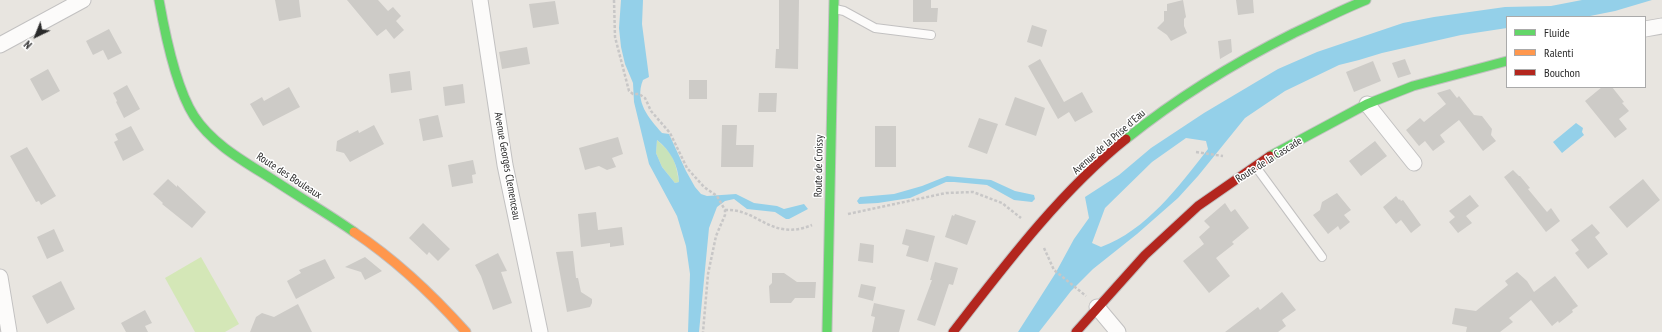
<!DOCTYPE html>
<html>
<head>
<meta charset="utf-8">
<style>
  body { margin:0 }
  #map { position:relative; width:1662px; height:332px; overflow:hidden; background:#e8e5e0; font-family:"PT Sans Narrow",sans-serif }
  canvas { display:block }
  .legend { position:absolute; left:1506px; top:16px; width:140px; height:72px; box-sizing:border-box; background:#fff; border:1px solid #aaa; margin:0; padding:5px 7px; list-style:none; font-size:12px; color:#2a2a2a }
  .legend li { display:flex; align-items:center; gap:8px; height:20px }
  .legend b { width:20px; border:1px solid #aaa }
  .north { position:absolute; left:16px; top:16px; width:40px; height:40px; -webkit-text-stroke:3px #fff; paint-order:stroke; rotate:223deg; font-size:11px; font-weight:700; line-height:16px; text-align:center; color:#2a2a2a }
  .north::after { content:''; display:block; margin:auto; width:14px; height:18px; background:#2a2a2a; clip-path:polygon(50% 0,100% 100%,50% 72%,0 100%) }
</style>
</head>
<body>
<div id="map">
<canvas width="1662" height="332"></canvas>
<ul class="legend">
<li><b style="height:5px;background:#63d668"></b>Fluide</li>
<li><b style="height:5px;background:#ff974d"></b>Ralenti</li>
<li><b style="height:5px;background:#b3261e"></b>Bouchon</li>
</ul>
<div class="north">N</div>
</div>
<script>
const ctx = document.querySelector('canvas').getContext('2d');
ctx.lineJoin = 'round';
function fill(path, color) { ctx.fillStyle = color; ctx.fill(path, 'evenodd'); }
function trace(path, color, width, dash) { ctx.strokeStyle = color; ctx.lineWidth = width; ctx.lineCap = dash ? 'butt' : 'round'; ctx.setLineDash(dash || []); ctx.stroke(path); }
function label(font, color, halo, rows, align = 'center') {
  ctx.font = font + ' "PT Sans Narrow",sans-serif'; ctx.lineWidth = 3; ctx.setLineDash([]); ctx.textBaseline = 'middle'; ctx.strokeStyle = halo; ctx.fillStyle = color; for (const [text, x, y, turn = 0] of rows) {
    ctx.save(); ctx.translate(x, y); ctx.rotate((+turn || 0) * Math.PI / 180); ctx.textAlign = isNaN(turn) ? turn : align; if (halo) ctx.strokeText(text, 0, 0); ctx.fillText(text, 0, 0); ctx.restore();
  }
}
const green = new Path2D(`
  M657 140C674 155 675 160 679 182L675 183 662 167 656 153Z`);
const pitch = new Path2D(`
  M201 257 239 324 225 332H195L165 278Z`);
const water = new Path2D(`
  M621 0H643L642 24 649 77 643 80C634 102 649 118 662 133L669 134 686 171 695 187 701 194 707 196 736 194 754 203 777 206 784 209 804 204 808 209 789 219H786L775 212 747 209 734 199 725 201 717 207 709 228 699 332H688L690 274 686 246 677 216 649 164 634 102 633 83 625 64 621 47 619 28ZM657 140C671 151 678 165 679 182L675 183 662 167 656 153Z
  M1582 0H1652L1615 11 1585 17H1507V28L1461 35 1382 53 1359 60 1339 65 1285 91 1245 118 1198 176 1178 198 1137 234 1093 269 1071 291 1039 332H1018L1055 274 1074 239 1089 218 1085 197 1119 175 1151 148 1204 113 1278 69 1317 52 1403 23 1434 17 1505 7 1551 6ZM1186 138 1206 141 1208 149C1178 187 1147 230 1101 247L1092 243 1105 208 1152 162Z
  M1576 123 1583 128 1582 132 1584 135 1562 153 1553 142Z
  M947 176 991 180 1015 191 1034 195 1035 199 1032 202 1014 200 987 185 954 182H946L910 198 878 203 859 204 857 201 860 197 894 194 922 186Z`);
const building = new Path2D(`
  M275 0H299L301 17 279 21Z
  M347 0H378L388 11 393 7 401 16 396 21 404 30 394 39 386 29 377 36Z
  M779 0H799L798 69 775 68 776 49H779Z
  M913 0H931V8H938L937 22H913Z
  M1183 0 1186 17 1184 19V26L1187 33 1171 41 1167 35 1157 28 1164 21V11H1167V4Z
  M1236 0H1253L1254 13 1238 15Z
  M555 1 559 24 533 28 529 4Z
  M1032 25 1047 30 1042 47 1027 42Z
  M109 29 122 53 108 60 103 50 93 55 86 41Z
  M1231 39 1232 52 1220 59 1218 41Z
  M527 47 530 64 502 69 499 52Z
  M1040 59 1064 102 1082 92 1093 112 1075 122 1069 112 1058 119 1028 66Z
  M1405 59 1411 74 1398 78 1392 63Z
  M1373 61 1381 81 1354 92 1346 72Z
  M48 69 60 91 42 101 30 79Z
  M410 71 412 90 391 93 389 74Z
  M689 80H707V99H689Z
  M463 84 465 103 445 106 443 87Z
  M127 85 140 109 124 118 116 102 117 101 113 93Z
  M289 87 300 107 263 126 250 104 262 97 264 101Z
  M1602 87H1612L1624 102 1622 103 1629 111 1619 119 1627 129 1615 138 1585 101Z
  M1450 89 1457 98 1459 96 1474 115 1482 116 1492 129 1491 135 1496 141 1483 151 1459 120 1440 135 1445 142 1433 151 1425 141 1419 146 1406 130 1420 118 1424 122 1446 104 1437 93Z
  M759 93H777L776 112H758Z
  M1015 97 1045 108 1036 136 1005 125Z
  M438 115 443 137 423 141 419 119Z
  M979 118 998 124 987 154 968 147Z
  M374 125 384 144 350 162 344 153 336 151 337 141 358 130 359 133Z
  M722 125H737L736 145H754L753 167H721Z
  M131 126 144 150 123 161 114 142 118 140 115 134Z
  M875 126H896V167H875Z
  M618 137 623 154 612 158 616 167 607 170 599 166 585 170 579 148Z
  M1375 141 1387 156 1361 176 1349 161Z
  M27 147 56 196 41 205 39 201 36 202 10 156Z
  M473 160 476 174 472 175 473 183 452 187 448 165Z
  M1513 170 1519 176H1520L1530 188 1528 189 1547 212 1551 208 1560 221 1546 232 1504 177Z
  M168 179 177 187V185L206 212 192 228 162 204 163 203 153 194Z
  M1643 179 1660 200 1627 228 1609 207Z
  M1337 193 1351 210 1344 215 1350 222 1340 230 1338 226 1328 234 1313 215 1320 210 1322 202Z
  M1470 195 1479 206 1466 216 1472 223 1458 233 1449 222 1455 217 1449 211Z
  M1396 196 1399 200 1400 199 1401 201 1403 200 1421 225 1411 233 1401 220 1396 224 1383 207Z
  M1225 203 1231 212 1235 209 1249 228 1232 242 1234 244 1216 258 1230 276 1209 293 1183 261 1204 244 1199 237 1210 227 1204 221Z
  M596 212 598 230 622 227 624 245 610 247V243L581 247 578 214Z
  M955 214 976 221 967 245 945 237 952 215 954 216Z
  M423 223 450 249 438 261 429 252 427 255 409 238Z
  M1592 224 1600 233 1595 237 1608 254 1588 269 1575 253 1579 250 1571 240Z
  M54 229 64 251 47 259 37 237Z
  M906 229 935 236 928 262 906 256 909 246 902 244Z
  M860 243 874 245 873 263 858 261Z
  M573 251 576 278H578L581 292 592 299V303L590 307 567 312 556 252Z
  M498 253 507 271 501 272 512 303 493 310 481 276 475 265Z
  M365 257 382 271 365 280 361 272 345 267Z
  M325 259 335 278 296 299 287 281 301 273 299 270Z
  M935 262 958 268 953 285 949 284 935 326 917 320 932 280H930Z
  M1517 272 1527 281 1534 292 1555 276 1578 306 1572 310 1573 312 1559 323 1558 321 1552 326 1531 300 1509 318 1513 322 1500 332H1466L1467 327 1452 324 1455 308 1476 311 1508 285 1505 281Z
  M772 273H784L797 282H816L815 298H795L791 303H770L769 286 772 283Z
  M61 281 75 309 47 324 32 296Z
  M861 284 876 287 873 301 858 297Z
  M1282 292 1296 310 1282 320 1286 326 1278 332H1225L1258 307 1260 310Z
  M874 303 905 310 899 332H872L875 317 871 316Z
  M298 304 312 332H250L256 317 262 313 274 317Z
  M145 310 152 323 145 326 148 332H126L121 323Z`);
const path = new Path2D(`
  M614 0 615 37 629 91 633 94H639L645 98 651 111 670 133 687 168 704 187 717 196 725 210V215L716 236 708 274 703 332
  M1196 152 1223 156
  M725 210C758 208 771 242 812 225
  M848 214 946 193 973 192 1002 203 1021 218
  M1044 248 1054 270 1086 296`);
const lane = new Path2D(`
  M835 9 844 11 875 28 931 35
  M1256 167 1322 257`);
const street = new Path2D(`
  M480 0 505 165 540 332
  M1645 29 1662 26
  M0 45 83 0
  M1367 104 1414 163
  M0 277 9 332
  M1097 307 1118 332`);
const fast = new Path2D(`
  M159 0C165 34 176 88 194 116 212 144 245 162 272 179 299 197 327 213 354 232
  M1126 139C1178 97 1234 63 1294 33 1318 22 1341 10 1366 0
  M1270 156 1367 104 1413 86 1507 61
  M827 332 834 0`);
const slow = new Path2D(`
  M354 232C396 260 432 294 466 332`);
const jam = new Path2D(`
  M953 332C1005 265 1060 192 1126 139
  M1076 332 1145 255 1198 206 1270 156`);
const streetNames = [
  ["Avenue de la Prise d'Eau",1109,142,-41],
  ["Route de la Cascade",1269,160,-32],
  ["Avenue Georges Clemenceau",507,166,80],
  ["Route de Croissy",819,166,-89],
  ["Route des Bouleaux",289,176,33]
];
fill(green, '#c9e3b9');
fill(pitch, '#d4e7b7');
fill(water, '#94d0e9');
fill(building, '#cdcbc7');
trace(lane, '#c2c1c1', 10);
trace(street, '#c2c1c1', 17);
trace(fast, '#c2c1c1', 11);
trace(slow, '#c2c1c1', 11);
trace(jam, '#c2c1c1', 11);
trace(path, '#c8c7c7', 2.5, [3, 2]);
trace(lane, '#fcfbfa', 8);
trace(street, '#fcfbfa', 15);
trace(fast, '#63d668', 9);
trace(slow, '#ff974d', 9);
trace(jam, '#b3261e', 9);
label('11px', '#2a2a2a', '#fff', streetNames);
</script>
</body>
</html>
